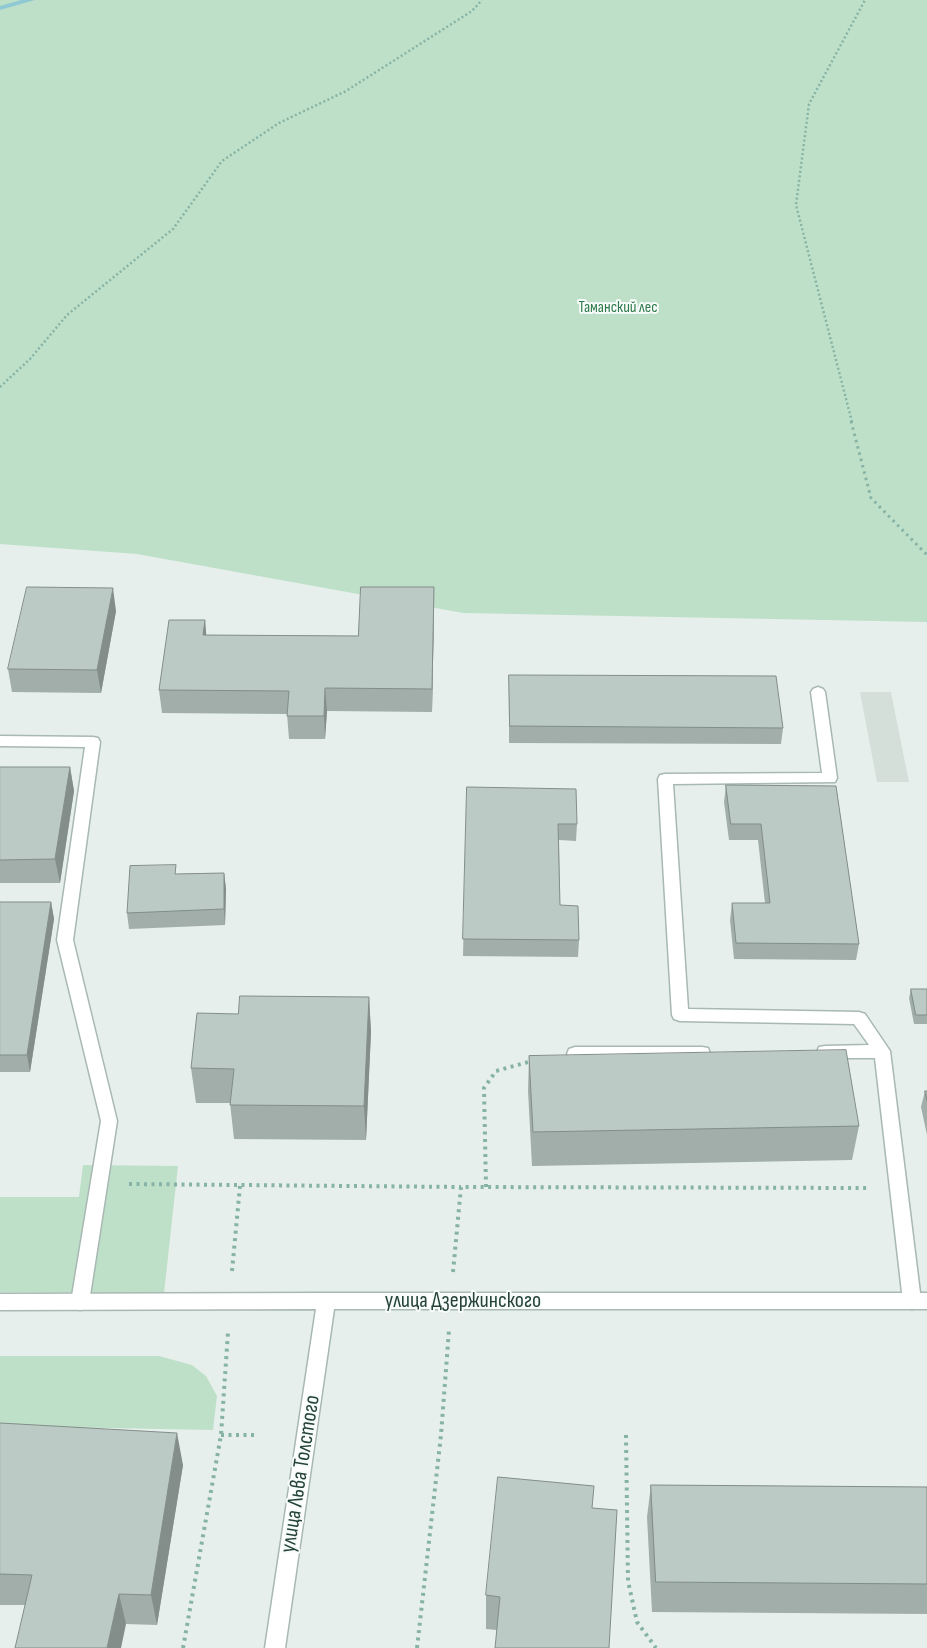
<!DOCTYPE html>
<html>
<head>
<meta charset="utf-8">
<style>
  body { margin:0 }
  canvas { display:block; background:#e6efeb }
</style>
</head>
<body>
<canvas width="927" height="1648"></canvas>
<script>
const ctx = document.querySelector('canvas').getContext('2d');
ctx.lineJoin = 'round';
function fill(path, color) { ctx.fillStyle = color; ctx.fill(path, 'evenodd'); }
function trace(path, color, width, dash) { ctx.strokeStyle = color; ctx.lineWidth = width; ctx.lineCap = dash ? 'butt' : 'round'; ctx.setLineDash(dash || []); ctx.stroke(path); }
function label(font, color, halo, rows, align = 'center') {
  ctx.font = font + ' "Sofia Sans Condensed",sans-serif'; ctx.lineWidth = 4; ctx.setLineDash([]); ctx.textBaseline = 'middle'; ctx.strokeStyle = halo; ctx.fillStyle = color; for (const [text, x, y, turn = 0] of rows) {
    ctx.save(); ctx.translate(x, y); ctx.rotate((+turn || 0) * Math.PI / 180); ctx.textAlign = isNaN(turn) ? turn : align; if (halo) ctx.strokeText(text, 0, 0); ctx.fillText(text, 0, 0); ctx.restore();
  }
}
const built = new Path2D(`
  M860 692H891L909 782H877Z`);
const green = new Path2D(`
  M0 0H927V622L463 613 137 554 0 544Z
  M83 1165 178 1166 164 1293 0 1292V1197H79Z
  M0 1356H159L192 1365 206 1376 217 1396 213 1430 0 1426Z`);
const stream = new Path2D(`
  M21 0H35L0 10V6Z`);
const pathFar2 = new Path2D(`
  M0 387 30 359 67 315 173 229 222 161 279 123 346 91 472 11 482 0
  M852 422 796 205 809 104 865 0`);
const pathFar1 = new Path2D(`
  M851 421 871 498 927 555`);
const path = new Path2D(`
  M129 1184 461 1187
  M486 1187 484 1088 496 1071 532 1061
  M232 1271 240 1186
  M453 1272 461 1187 867 1188
  M221 1435H256
  M626 1435 628 1581 637 1622 656 1648
  M183 1648 221 1435 228 1332
  M417 1648 441 1435 449 1330`);
const service = new Path2D(`
  M818 687 823 689 825 692 837 778 835 782 673 784 688 1009 859 1012 865 1014 890 1051 921 1301 918 1307 912 1309 906 1307 903 1301 875 1058H825L819 1057 817 1052 819 1047 825 1046 869 1045 854 1024 680 1021 674 1019 672 1015 658 779 660 775 665 774 822 773 811 692 813 689Z
  M0 736 93 737 98 738 100 742 73 940 117 1121 89 1302 86 1308 80 1310 74 1308 71 1302 101 1121 57 940 85 747 0 746Z
  M575 1047H702L708 1048 710 1053 708 1058 702 1059 575 1061 569 1059 567 1054 569 1049Z`);
const tertiary = new Path2D(`
  M326 1293H927V1309H334L285 1648H265L316 1309 0 1310V1294Z`);
const wall = new Path2D(`
  M434 587V610L432 712 327 711 325 739H289L287 714 162 713 159 690 205 620 206 635 358 636Z
  M116 611 101 693 12 692 8 669Z
  M509 675 783 728 781 744 509 743Z
  M0 767H70L74 791 60 883H0Z
  M726 785 836 786 859 944 856 960 734 959 730 920 732 903H765L758 840H729L724 802Z
  M467 787 577 824 576 841 559 840 560 905 579 940 578 957 463 956Z
  M224 873 226 889 225 925 129 929 127 913 177 874Z
  M0 902H51L54 919 30 1072H0Z
  M911 989H927V1024H914L909 998Z
  M369 997 371 1032 366 1140 234 1139 230 1103H196L191 1068 238 1014Z
  M529 1056 859 1126 852 1160 532 1166 528 1091Z
  M925 1091H927V1135L921 1107Z
  M0 1423 183 1465 157 1625 126 1624 25 1605H0Z
  M651 1485 927 1487V1614L652 1612 647 1517Z
  M592 1508 497 1630 486 1629V1595Z`);
const shadedWall = new Path2D(`
  M434 587V610L432 712V689Z
  M113 588 116 611 101 693 97 670Z
  M205 620 207 643 203 635Z
  M325 688 327 711 325 739 324 716Z
  M70 767 74 791 60 883 55 859Z
  M224 873 226 889 225 925 224 909Z
  M51 902 54 919 30 1072 27 1055Z
  M369 997 371 1032 366 1140 364 1106Z
  M177 1433 183 1465 157 1625 151 1595Z
  M119 1594 126 1624 121 1648H107Z`);
const building = new Path2D(`
  M27 587 113 588 97 670 8 669Z
  M361 587H434L432 689 325 688 324 716H287L289 691 159 690 169 620H205L203 635 358 636Z
  M509 675 776 676 783 728 510 726Z
  M0 767H70L55 859 0 860Z
  M726 785 836 786 859 944 736 943 732 903H770L761 824H731Z
  M467 787 576 789 577 824H558L560 905 578 906 579 940 463 939Z
  M176 865 175 874 224 873V909L127 913 130 866Z
  M0 902H51L27 1055H0Z
  M911 989H927V1015H916Z
  M240 996 369 997 364 1106 230 1105 234 1069 191 1068 197 1013 238 1014Z
  M846 1050 859 1126 533 1132 529 1056Z
  M925 1091H927V1100Z
  M0 1423 177 1433 151 1595 119 1594 107 1648H15L32 1575 0 1574Z
  M498 1477 594 1486 592 1508 617 1510 609 1648H495L500 1597 486 1595Z
  M651 1485 927 1487V1584L656 1582Z`);
const farParknames = [
  ["Таманский лес",618,308]
];
const nearStreetnames = [
  ["улица Дзержинского",463,1301],
  ["улица Льва Толстого",301,1474,-81]
];
fill(built, '#d4dfda');
fill(green, '#bfe0c8');
fill(stream, '#8ec9d4');
trace(service, '#a8b8b2', 3);
trace(tertiary, '#a8b8b2', 3);
trace(pathFar2, '#86b3a5', 2.5, [2, 2.5]);
trace(pathFar1, '#86b3a5', 3, [2.5, 4]);
trace(path, '#86b3a5', 4, [3, 4.5]);
fill(service, '#fff');
fill(tertiary, '#fff');
fill(wall, '#a1aea9');
fill(shadedWall, '#838d89');
fill(building, '#bbcac4');
trace(building, '#838d89', 1);
label('16px', '#2d7a4b', '#f7fbf9', farParknames);
label('22px', '#24423a', '#f7fbf9', nearStreetnames);
</script>
</body>
</html>
